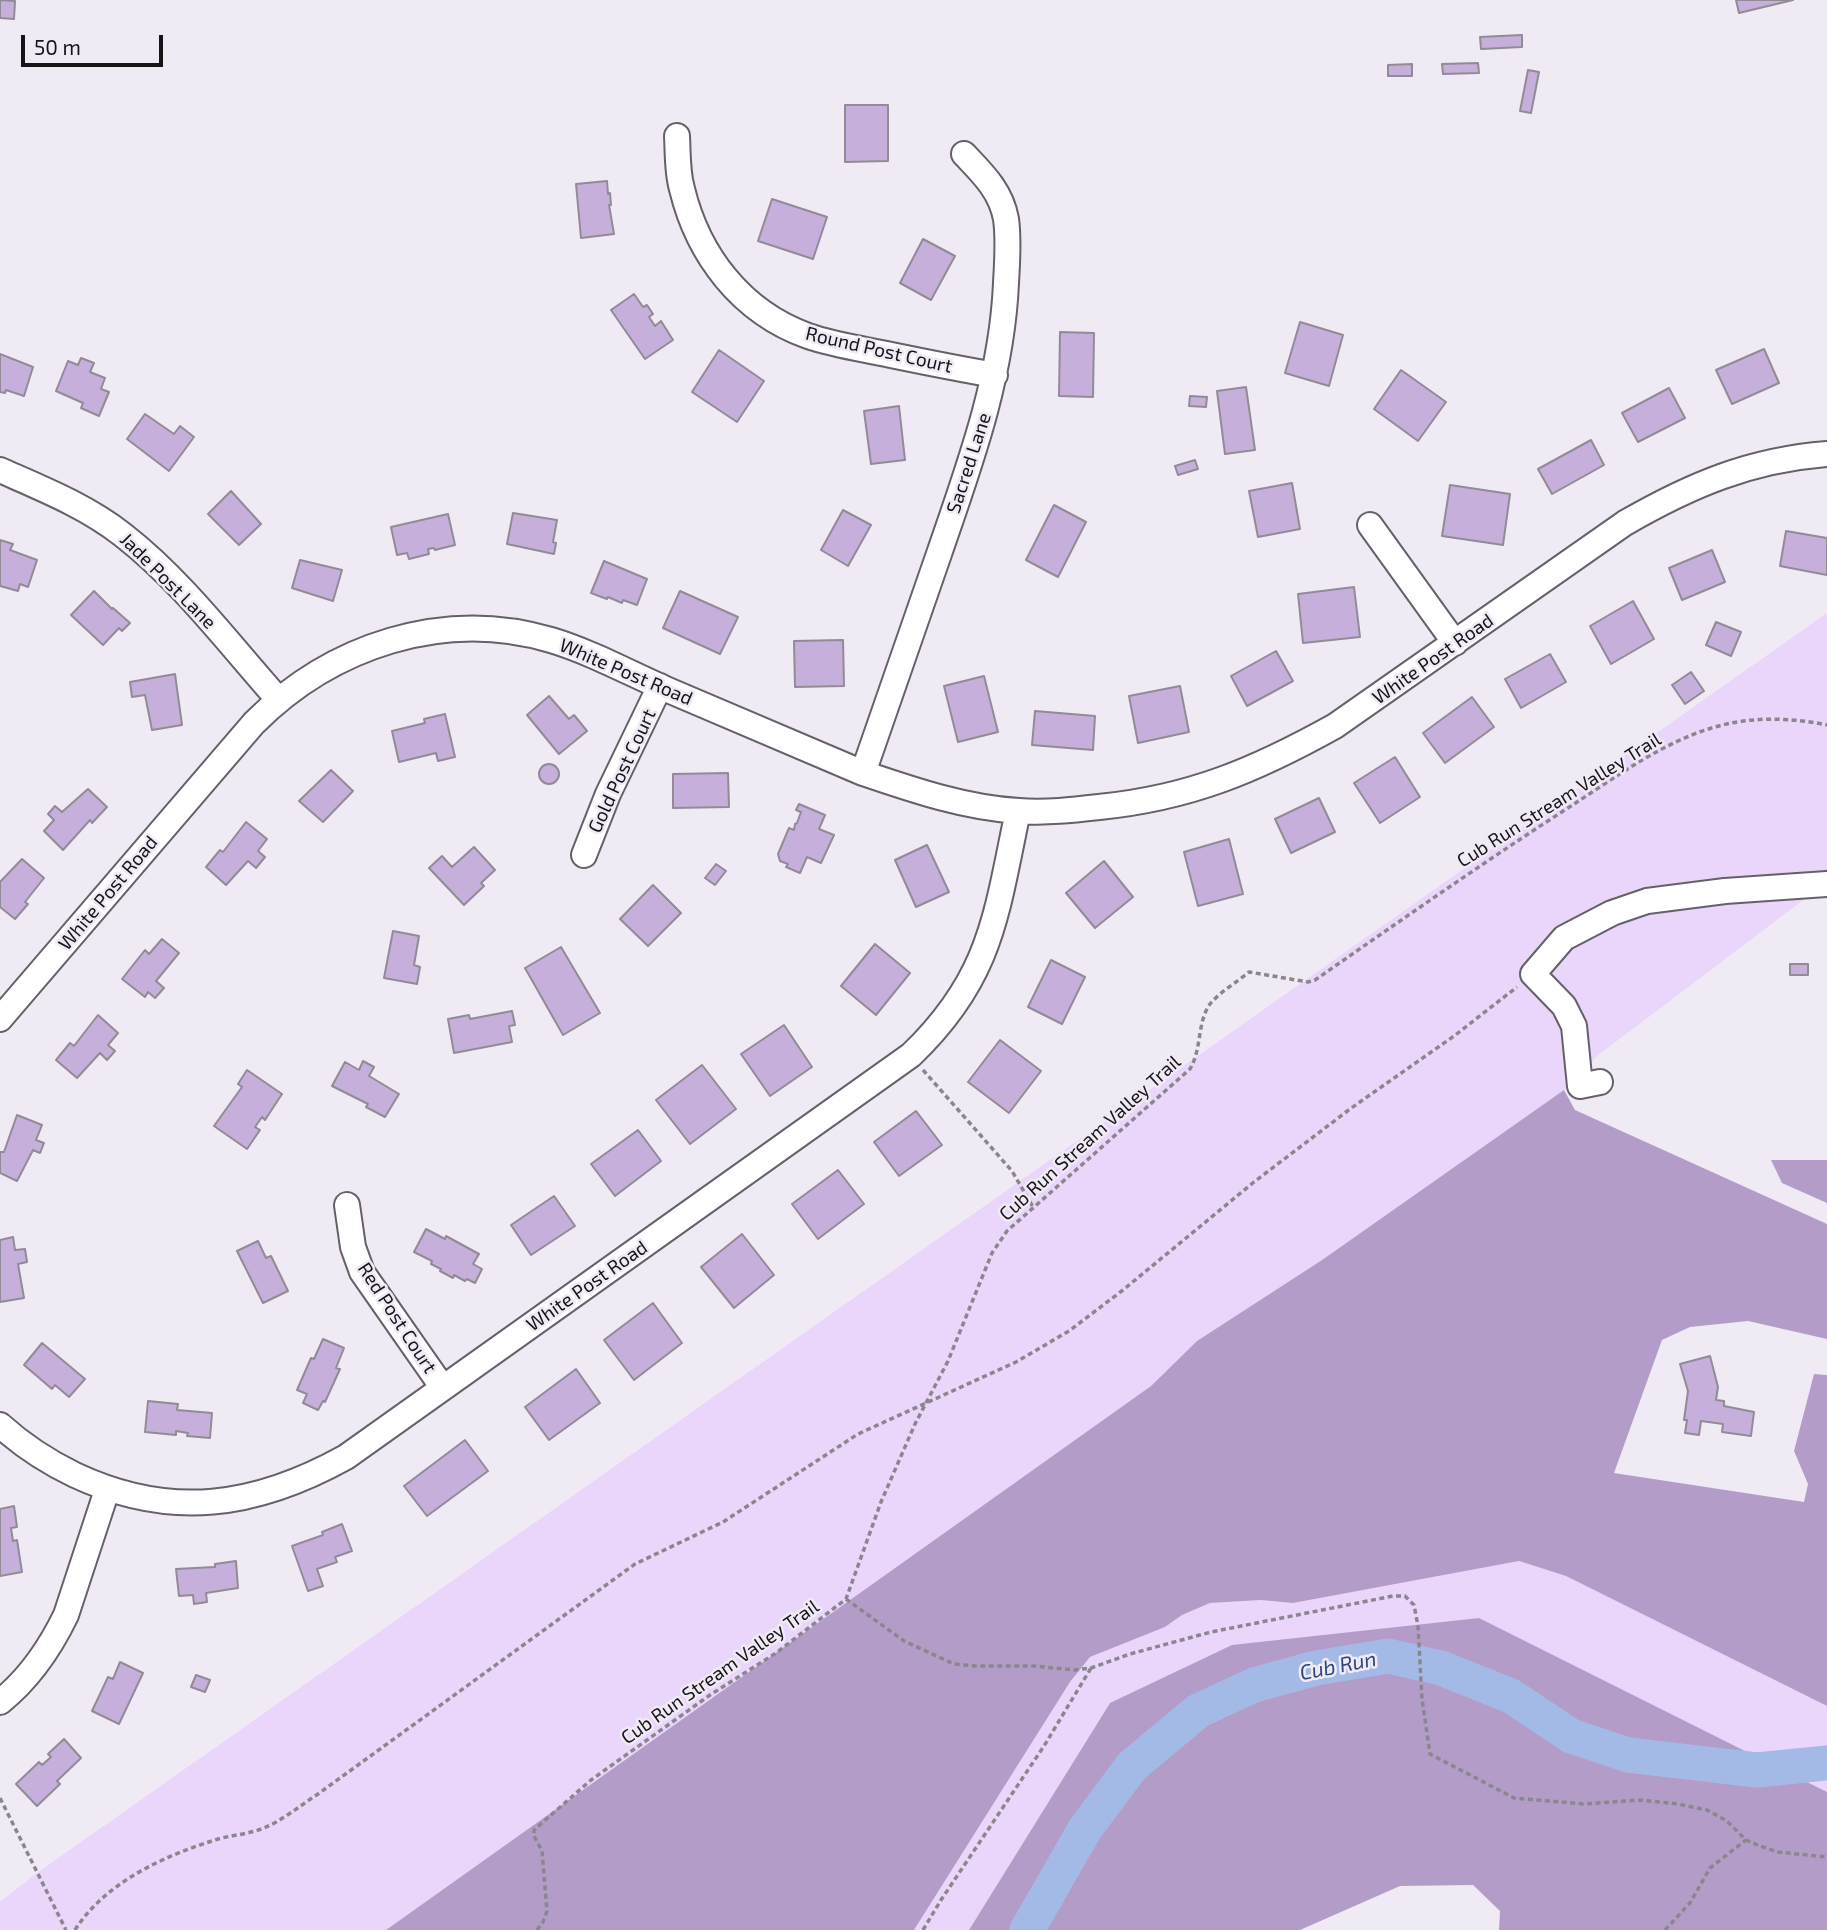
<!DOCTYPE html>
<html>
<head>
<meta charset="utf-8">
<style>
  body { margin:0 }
  #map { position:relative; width:1827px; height:1930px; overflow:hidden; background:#f0eaf5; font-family:"Exo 2",sans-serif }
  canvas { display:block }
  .scale { position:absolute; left:21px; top:35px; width:142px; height:32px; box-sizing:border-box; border:4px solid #171418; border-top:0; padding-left:9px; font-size:21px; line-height:24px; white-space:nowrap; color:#171418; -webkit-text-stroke:5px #f0eaf5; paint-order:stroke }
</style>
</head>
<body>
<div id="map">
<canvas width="1827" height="1930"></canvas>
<div class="scale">50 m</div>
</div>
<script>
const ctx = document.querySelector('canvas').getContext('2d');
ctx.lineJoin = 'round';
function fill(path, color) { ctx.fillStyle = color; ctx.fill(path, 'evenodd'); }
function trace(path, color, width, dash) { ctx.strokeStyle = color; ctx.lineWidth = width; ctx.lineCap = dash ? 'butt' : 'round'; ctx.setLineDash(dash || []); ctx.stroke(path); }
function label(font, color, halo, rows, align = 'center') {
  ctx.font = font + ' "Exo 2",sans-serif'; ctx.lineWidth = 5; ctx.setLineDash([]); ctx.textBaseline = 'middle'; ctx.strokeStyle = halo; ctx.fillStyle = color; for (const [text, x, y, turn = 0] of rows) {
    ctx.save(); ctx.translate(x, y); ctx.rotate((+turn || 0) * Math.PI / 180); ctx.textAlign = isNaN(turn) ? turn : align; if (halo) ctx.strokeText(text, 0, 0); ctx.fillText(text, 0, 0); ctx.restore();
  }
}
const green = new Path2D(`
  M1827 613V882L1597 1056 1564 1090 1322 1260 1197 1341 1151 1386 386 1930H0V1902L37 1873Z
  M1519 1561 1566 1576 1827 1706V1792L1479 1618 1110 1703 969 1930H914L1070 1682 1090 1657 1165 1627 1182 1615 1210 1603 1261 1600 1293 1603Z`);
const forest = new Path2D(`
  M1564 1090 1575 1110 1827 1224V1339L1748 1321 1690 1327 1662 1340 1614 1473 1804 1502 1808 1484 1794 1451 1814 1374 1827 1375V1706L1566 1576 1519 1561 1293 1603 1261 1600 1210 1603 1182 1615 1165 1627 1090 1657 1070 1682 914 1930H386L1151 1386 1197 1341 1322 1260Z
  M1771 1160H1827V1203L1782 1183Z
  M1479 1618 1827 1792V1930H1499L1500 1911 1473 1885 1400 1886 1300 1930H969L1110 1703 1232 1645Z`);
const river = new Path2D(`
  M1027 1930 1085 1829 1132 1766 1198 1711 1254 1685 1316 1668 1388 1656 1441 1668 1511 1696 1571 1736 1628 1755 1757 1770 1827 1763`);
const building = new Path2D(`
  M0 0 15 1 14 19 0 18Z
  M1736 0H1793L1739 13Z
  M1522 35V47L1481 49 1480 37Z
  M1478 63 1479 73 1443 74 1442 64Z
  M1412 64V76H1388V65Z
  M1528 70 1539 72 1531 113 1520 111Z
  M845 105H888V161L845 162Z
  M607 181 608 194 610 193 611 205H609L614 234 581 238 576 184Z
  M772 199 827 217 813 259 758 241Z
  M923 239 955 256 931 300 900 283Z
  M634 294 643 307 647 305 653 314 649 317 655 326 661 321 673 340 645 359 611 310Z
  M1300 322 1343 335 1329 386 1285 373Z
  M1060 332 1094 333 1093 397 1059 396Z
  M1764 349 1779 383 1732 404 1716 370Z
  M719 350 764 381 737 422 692 392Z
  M0 354 33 367 24 396 6 390 5 393 0 392Z
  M81 358 94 363 90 372 105 378 101 389 109 392 99 416 81 408 83 403 56 391 68 361 78 365Z
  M1401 370 1446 402 1418 441 1374 409Z
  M1246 387 1255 450 1225 454 1217 391Z
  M1669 388 1685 418 1638 442 1622 413Z
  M1190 396 1207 397 1206 407 1189 406Z
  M899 406 905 460 871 464 864 411Z
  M145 414 174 434 180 426 194 437 169 471 127 439Z
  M1591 440 1604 465 1552 494 1538 469Z
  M1195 460 1198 469 1178 475 1175 466Z
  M1292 483 1300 529 1258 537 1249 491Z
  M1450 485 1510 494 1503 545 1442 536Z
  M231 491 261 524 239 545 208 514Z
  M1054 505 1086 522 1058 577 1026 560Z
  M843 510 871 525 848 566 821 550Z
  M513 513 557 520 553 542 556 543 554 554 507 544Z
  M448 514 455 545 435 550 434 548 428 549 429 554 409 559 407 553 397 555 391 527Z
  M1786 531 1827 538V575L1780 566Z
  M0 540 13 544 10 550 37 560 28 587 20 584 18 591 0 586Z
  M1712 550 1725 582 1682 600 1669 568Z
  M300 560 342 570 333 601 292 588Z
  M604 561 647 579 637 605 623 600 622 603 608 597 607 599 591 593Z
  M1354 587 1360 637 1303 643 1298 594Z
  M94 591 112 609 113 608 130 623 122 631 119 628 103 645 71 615Z
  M680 591 738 617 720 654 663 628Z
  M1633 601 1654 639 1611 664 1590 626Z
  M1716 622 1741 632 1731 656 1706 645Z
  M843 640 844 686 795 687 794 641Z
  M1276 651 1293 681 1247 706 1231 676Z
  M1550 654 1566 682 1521 708 1505 679Z
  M1691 672 1704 691 1685 704 1672 685Z
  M175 674 182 725 152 730 145 695 132 697 130 682Z
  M984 676 998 732 958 742 944 686Z
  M1180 686 1189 732 1138 743 1129 696Z
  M549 696 569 719 574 715 587 731 559 754 527 715Z
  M1472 697 1494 727 1445 763 1423 733Z
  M1035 711 1095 716 1093 750 1032 745Z
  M445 714 455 757 438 761 436 753 399 762 392 731 425 723 424 719Z
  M1395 757 1420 797 1380 823 1354 783Z
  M539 774a10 10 0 1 1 20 0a10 10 0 1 1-20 0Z
  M331 770 353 791 323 822 299 801Z
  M728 773 729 807 673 808V774Z
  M88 789 107 807 92 823 90 820 63 850 44 831 54 820 48 814 55 806 62 812Z
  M1319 798 1335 832 1291 853 1275 819Z
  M799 804 825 815 819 829 834 835 821 863 807 857 800 873 786 867 788 864 780 861 778 854 789 828 794 830 795 824 797 823 801 812 796 810Z
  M246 822 267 839 258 851 265 857 256 868 248 861 226 885 206 867 220 850 223 852Z
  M1229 839 1243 894 1198 906 1184 852Z
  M927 845 949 892 916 907 895 860Z
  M474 847 495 870 481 883 484 886 464 905 429 868 442 856 452 867Z
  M22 859 44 878 25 902 28 904 15 919 0 907V882Z
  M1104 861 1133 897 1095 928 1066 893Z
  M716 864 726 871 715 885 705 878Z
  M653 885 681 913 648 946 620 919Z
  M393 931 419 936 414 965 420 967 417 984 384 978Z
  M162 939 179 953 156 981 164 988 155 998 148 992 145 997 122 979 145 950 149 954Z
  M875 944 910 973 876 1015 841 986Z
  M561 947 600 1013 563 1035 525 968Z
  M1051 960 1085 977 1062 1024 1028 1007Z
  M1790 964H1808V975H1790Z
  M512 1011 515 1025 509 1026 512 1042 454 1053 448 1019 469 1015 470 1019Z
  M98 1015 118 1033 108 1045 115 1051 107 1060 100 1053 77 1078 56 1060 70 1043 74 1046Z
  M784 1025 812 1067 770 1096 741 1054Z
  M1000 1040 1041 1071 1009 1113 968 1082Z
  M363 1061 374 1067 369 1076 399 1094 385 1117 366 1107 368 1104 332 1086 345 1062 359 1070Z
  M702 1065 736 1109 690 1144 656 1100Z
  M247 1070 282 1094 265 1120 262 1117 255 1127 260 1130 247 1149 214 1126 242 1087 238 1084Z
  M916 1111 942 1145 899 1176 874 1142Z
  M17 1115 42 1125 36 1140 44 1143 40 1153 33 1150 17 1181 0 1173V1152H4Z
  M638 1130 661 1161 615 1196 591 1164Z
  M838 1170 864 1204 818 1239 792 1204Z
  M554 1196 575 1226 531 1255 511 1225Z
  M426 1229 445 1239 446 1236 479 1254 473 1264 482 1269 475 1283 467 1279 465 1281 454 1275 453 1278 440 1271 441 1269 431 1264 432 1261 414 1252Z
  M742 1234 774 1275 734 1308 701 1267Z
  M13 1237 15 1250 25 1249 27 1262 18 1264 24 1298 0 1302V1240Z
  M258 1241 266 1258 271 1256 288 1291 263 1303 237 1251Z
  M653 1303 682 1343 634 1380 604 1340Z
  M323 1339 344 1348 336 1368 340 1369 325 1402 323 1401 318 1410 303 1403 307 1394 297 1390 311 1358 314 1359Z
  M42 1343 85 1379 69 1397 55 1385 52 1389 24 1365Z
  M1710 1356 1718 1387 1716 1400 1724 1401V1406L1754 1412 1751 1436 1722 1432 1723 1424 1701 1421 1699 1435 1685 1433 1687 1420H1684L1688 1391 1680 1364Z
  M576 1369 600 1403 549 1440 525 1407Z
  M148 1401 178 1404 177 1410 212 1413 210 1438 187 1436 188 1433 176 1431V1435L145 1432Z
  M465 1440 488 1471 427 1516 404 1486Z
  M14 1506 17 1527 11 1528 13 1541 17 1540 22 1572 0 1576V1509Z
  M342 1524 352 1551 335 1557 337 1562 317 1569 323 1586 308 1591 292 1546 323 1535 322 1532Z
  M236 1561 238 1588 206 1593 207 1602 194 1604 193 1595 179 1596 176 1569 215 1567V1564Z
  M120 1662 143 1673 119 1724 92 1711 108 1677 113 1679Z
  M196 1675 210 1680 205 1692 191 1687Z
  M64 1739 81 1758 57 1781 60 1784 37 1806 16 1784 39 1762 42 1765 51 1757 48 1754Z`);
const path = new Path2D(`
  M923 1070 1012 1171 1033 1207
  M846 1599 904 1641 954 1664 975 1666H1034L1074 1670 1091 1668 1130 1654 1211 1632 1393 1596H1405L1414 1605 1418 1626 1422 1699 1430 1754 1514 1798 1584 1804 1640 1800 1678 1804 1707 1810 1727 1821 1746 1840 1760 1846 1778 1852 1827 1857
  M0 1798 66 1930
  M75 1930C104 1884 161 1857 212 1841 228 1835 247 1835 264 1828 283 1820 301 1805 318 1794L635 1564 723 1522 858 1434 1016 1362 1069 1331 1123 1290 1254 1182 1350 1109 1454 1036 1517 987
  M537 1930 543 1922 547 1911 542 1851 534 1836V1830L591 1780 710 1695 776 1653 846 1599 881 1502 915 1424 948 1361 992 1253 1007 1231 1190 1069C1202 1049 1197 1022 1210 1004 1220 992 1237 982 1249 972L1308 982 1315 980C1400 921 1484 862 1571 806 1622 773 1676 732 1737 722 1767 717 1798 719 1827 725
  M923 1930 941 1900 1044 1746 1091 1668
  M1665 1930 1690 1903 1710 1868 1746 1840`);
const minor = new Path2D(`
  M677 136C678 153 677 172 682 189 698 255 741 312 808 336 834 345 863 349 891 355 925 362 960 369 995 375
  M0 470C43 489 86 506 123 535 181 580 229 644 278 699
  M1370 525 1455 643
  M863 773C889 699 914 625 940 551 970 464 1002 377 1006 283 1007 263 1009 240 1006 219 1001 191 983 174 964 154
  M584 855 608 794 660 686
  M0 1019 254 723C331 646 443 608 551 640 591 652 629 673 668 690 733 717 798 745 863 773 913 790 966 808 1019 811 1046 813 1073 810 1099 807 1190 798 1256 770 1335 726L1625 523C1691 485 1750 460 1827 454
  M1600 1082 1580 1086 1574 1026 1564 1006 1533 974 1564 938 1612 913 1647 901 1725 891 1827 884
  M347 1205 353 1247 362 1272 443 1388
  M0 1425C22 1445 48 1462 75 1475 171 1520 256 1507 346 1457L911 1055C992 977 996 915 1018 811
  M0 1702C29 1679 50 1648 66 1615L107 1490`);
const streetNames = [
  ["Round Post Court",879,350,13],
  ["Sacred Lane",969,463,-72],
  ["Jade Post Lane",168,581,45],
  ["White Post Road",1433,659,-35],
  ["White Post Road",626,672,23],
  ["Gold Post Court",622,771,-65],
  ["Cub Run Stream Valley Trail",1559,800,-32],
  ["White Post Road",108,893,-50],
  ["Cub Run Stream Valley Trail",1090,1138,-42],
  ["White Post Road",587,1286,-35],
  ["Red Post Court",397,1318,57],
  ["Cub Run Stream Valley Trail",720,1672,-35]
];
const waterNames = [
  ["Cub Run",1338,1666,-11]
];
fill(green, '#e9d6fa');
fill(forest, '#b49cc8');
trace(river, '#a4bae6', 35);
fill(building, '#c7afdc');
trace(building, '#918b96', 2);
trace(minor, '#65606a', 28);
trace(path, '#8b868e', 3.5, [5, 3.5]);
trace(minor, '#fff', 24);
label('19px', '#171418', '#f0eaf5', streetNames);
label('italic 21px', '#2f477e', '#f0eaf5', waterNames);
</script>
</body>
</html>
